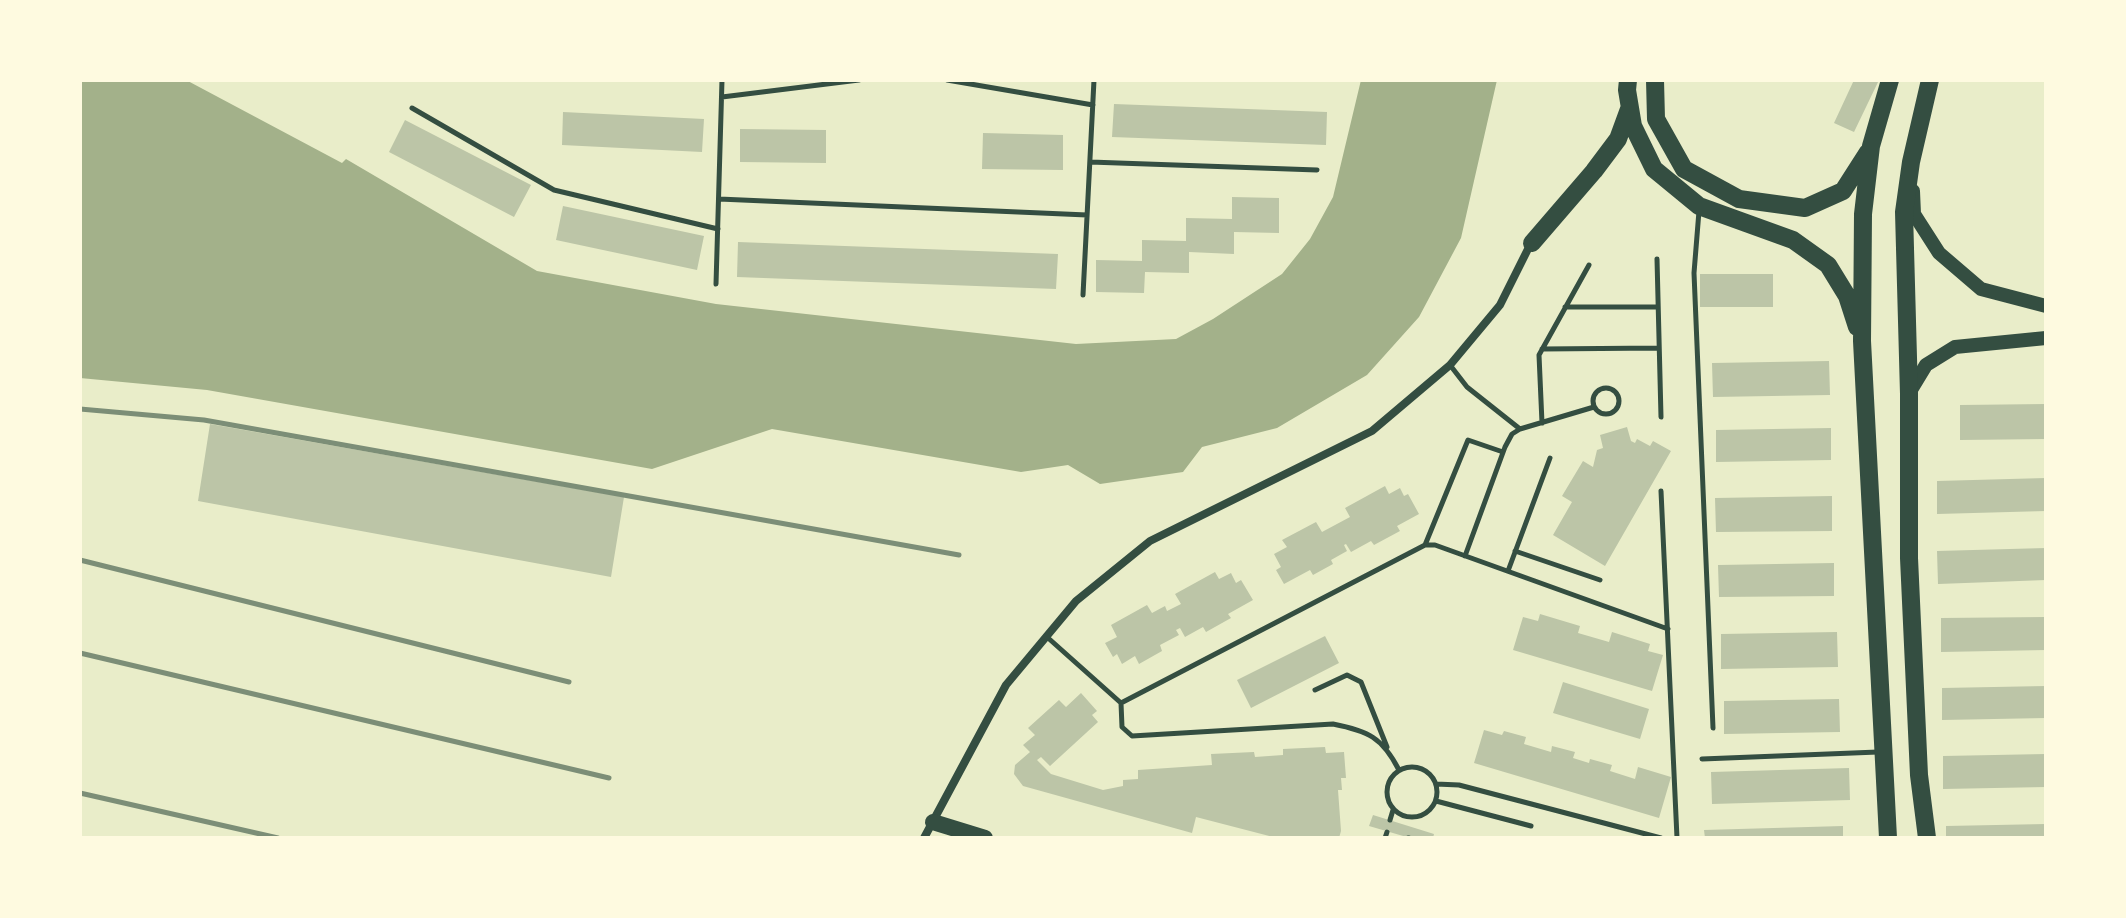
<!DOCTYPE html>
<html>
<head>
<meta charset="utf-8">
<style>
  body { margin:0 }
  #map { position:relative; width:2126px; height:918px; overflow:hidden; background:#e9edc9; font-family:"DM Sans",sans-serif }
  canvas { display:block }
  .frame { position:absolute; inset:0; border:82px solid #fefae0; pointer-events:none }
</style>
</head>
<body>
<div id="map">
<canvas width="2126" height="918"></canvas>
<div class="frame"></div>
</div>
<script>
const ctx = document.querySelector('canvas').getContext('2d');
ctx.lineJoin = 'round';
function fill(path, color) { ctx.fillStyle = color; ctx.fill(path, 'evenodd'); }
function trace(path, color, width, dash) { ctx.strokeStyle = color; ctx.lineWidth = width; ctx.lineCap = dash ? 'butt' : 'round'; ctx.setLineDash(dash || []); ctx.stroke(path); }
const water = new Path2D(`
  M80 80H186L342 163 346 159 537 271 716 304 1076 344 1176 339 1213 319 1282 274 1310 239 1333 197 1361 80H1497L1461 238 1419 317 1367 375 1277 428 1202 447 1183 472 1100 484 1068 465 1021 472 772 429 652 469 207 390 80 378Z`);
const building = new Path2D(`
  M1854 80H1879L1854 132 1834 123Z
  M1114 104 1327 112 1326 145 1112 137Z
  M563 112 704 119 702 152 562 145Z
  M405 120 531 185 514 217 389 152Z
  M740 129 826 130V163L740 162Z
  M983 133 1063 135V170L982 169Z
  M1232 197 1279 198V233L1234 232V254L1189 252V273L1145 272 1144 293 1096 292V260L1142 261V240L1186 241V218L1232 219Z
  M563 206 704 236 697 270 556 240Z
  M738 242 1058 254 1056 289 737 277Z
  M1700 274H1773V307H1700Z
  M1829 361 1830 395 1713 397 1712 363Z
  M2046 404V439L1960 440V405Z
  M210 424 624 497 611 577 198 501Z
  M1627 427 1631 441 1635 443 1637 439 1650 446 1653 441 1671 451 1605 566 1553 535 1572 502 1562 496 1583 461 1593 467 1597 450 1603 448 1600 435Z
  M1831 428V460L1716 462V430Z
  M2046 478V511L1937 514V481Z
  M1385 486 1389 494 1400 488 1404 496 1408 494 1419 514 1397 526 1400 531 1374 545 1371 541 1351 552 1346 544 1344 545 1347 551 1331 560 1333 564 1313 575 1310 570 1284 584 1276 570 1281 567 1274 554 1287 547 1282 540 1316 522 1322 532 1350 517 1345 508Z
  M1832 496V531L1716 532 1715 498Z
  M2046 548V580L1938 584 1937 551Z
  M1834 563V596L1719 597 1718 565Z
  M1215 572 1219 579 1231 573 1236 583 1241 580 1253 600 1228 614 1231 618 1206 632 1203 627 1185 637 1180 628 1176 630 1179 635 1160 645 1162 651 1139 664 1135 656 1122 664 1117 654 1113 657 1105 643 1117 637 1111 625 1147 605 1152 613 1165 606 1167 611 1181 604 1175 594Z
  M1540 614 1580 626 1578 633 1609 642 1612 632 1650 644 1648 651 1663 655 1652 691 1513 650 1523 617 1538 621Z
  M2046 617V650L1941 652V618Z
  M1837 632 1838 667 1721 669V634Z
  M1325 636 1339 663 1251 708 1237 680Z
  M1563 682 1649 709 1640 739 1553 713Z
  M2046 686V718L1942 720V688Z
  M1081 693 1097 711 1092 715 1098 722 1050 766 1041 757 1037 760 1051 774 1103 790 1123 786V780L1138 779V770L1212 765 1211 754 1254 752 1255 757 1283 755V749L1325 747 1326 753 1344 752 1346 778H1341L1342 790H1338L1341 831 1339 838H1277L1196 817 1192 833 1023 786 1014 774 1015 765 1030 752 1023 745 1035 735 1028 728 1059 700 1066 707Z
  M1839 699 1840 732 1724 734V701Z
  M1484 730 1502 735 1504 731 1526 737 1524 744 1551 752 1552 746 1575 752 1573 758 1589 763 1590 759 1612 765 1610 771 1635 779 1638 767 1671 777 1659 818 1474 763Z
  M2046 754V787L1943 789V756Z
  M1849 768 1850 800 1712 804 1711 772Z
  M1373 815 1434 834 1433 838H1410L1369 826Z
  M2046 824V838H1946V826Z
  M1843 826V838H1705L1704 830Z`);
const service = new Path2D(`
  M947 80 1093 105
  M722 97 859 80
  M412 108 554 190 718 229
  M1090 162 1317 170
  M719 199 1087 215
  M1699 211 1694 273 1713 728
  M1657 259 1661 417
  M716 284 722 80
  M1083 295 1094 80
  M1565 307H1658
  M1542 349 1659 348
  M1450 365 1467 387 1520 429
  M1593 401a13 13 0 1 1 26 0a13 13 0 1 1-26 0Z
  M1542 423 1539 355 1589 265
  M1661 491 1677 838
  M1425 545 1468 440 1503 452
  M1515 551 1600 580
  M1465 556 1505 447 1512 434 1520 429 1594 407
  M1508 571 1550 458
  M1047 637 1121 703 1122 727 1132 736 1333 724C1368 731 1382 737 1399 770
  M1315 690 1347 675 1361 682 1387 747
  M1121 703 1425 545H1435L1668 629
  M1702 759 1878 752
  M1387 792a25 25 0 1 1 50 0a25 25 0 1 1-50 0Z
  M1436 784 1459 785 1661 838
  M1436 801 1531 826
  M1390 820 1393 810
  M1385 838 1387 832
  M1408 838H1409`);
const minor = new Path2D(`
  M924 838 1006 685 1076 601 1150 541 1372 431 1450 365 1500 305 1531 243`);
const tertiary = new Path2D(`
  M1913 191 1914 214 1939 253 1981 289 2046 306
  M1909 393 1926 365 1955 347 2046 338`);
const secondary = new Path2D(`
  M933 822 985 838`);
const primary = new Path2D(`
  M1628 80 1627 90 1633 126 1654 169 1699 206 1793 240 1828 265 1847 296 1857 327
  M1655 80 1656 119 1684 169 1739 199 1805 208 1843 191 1868 152
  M1532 243 1594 171 1618 139 1629 109
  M1888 838 1862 341 1863 214 1871 146 1890 80
  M1927 838 1919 775 1909 558V394L1904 212 1911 162 1930 80`);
const rail = new Path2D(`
  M80 409 204 420 959 555
  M80 560 569 682
  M80 653 609 778
  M80 793 278 838`);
fill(water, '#a3b18a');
fill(building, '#bcc5a7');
trace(service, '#344e41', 5);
trace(minor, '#344e41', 8);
trace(tertiary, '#344e41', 14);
trace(secondary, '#344e41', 16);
trace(primary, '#344e41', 18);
trace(rail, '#7c8e77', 5);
</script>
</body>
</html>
